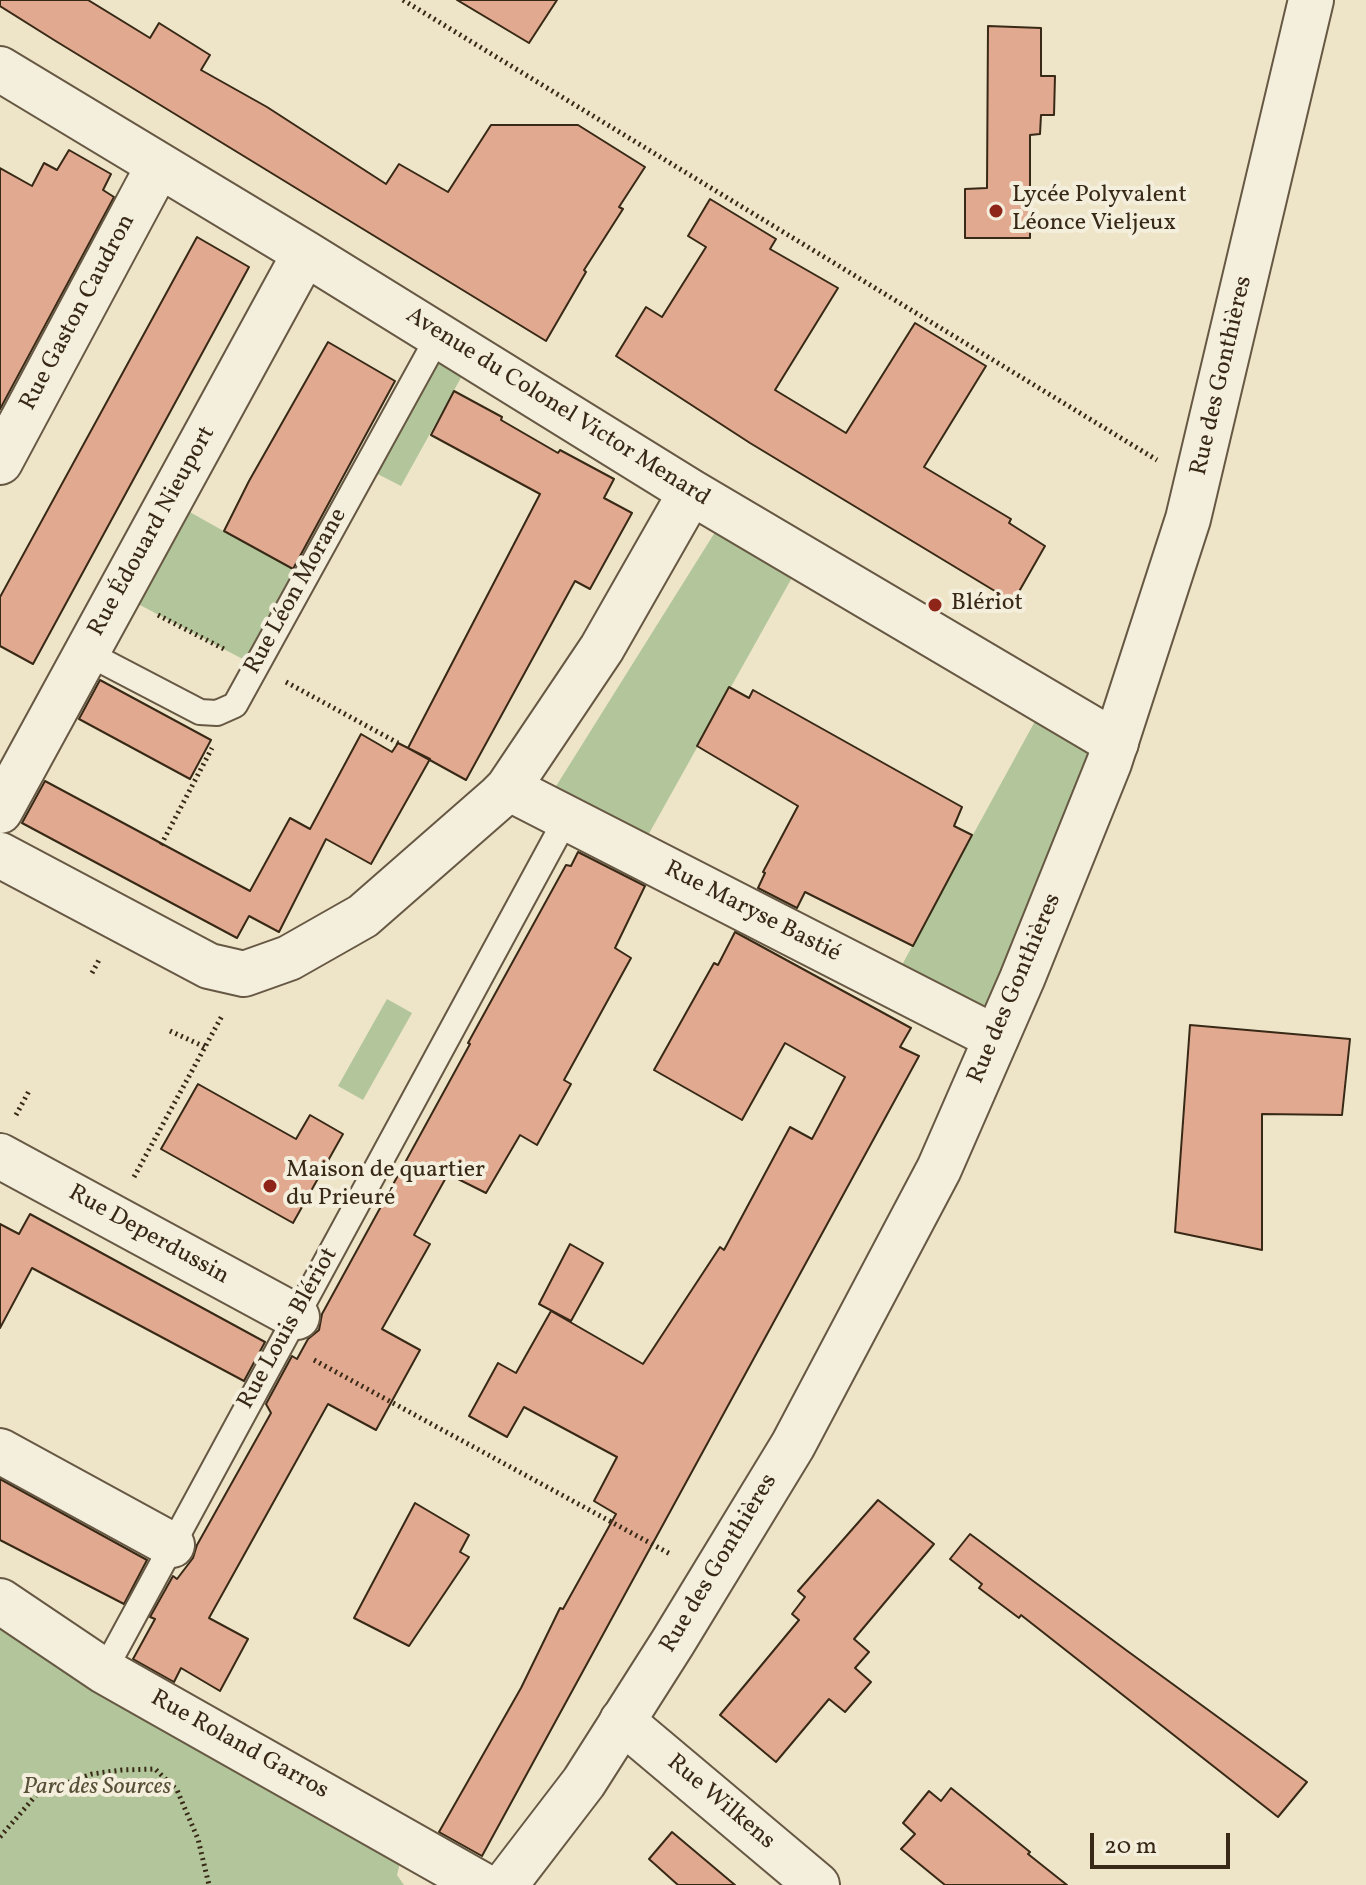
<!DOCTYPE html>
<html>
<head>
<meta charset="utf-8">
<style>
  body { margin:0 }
  #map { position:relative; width:1366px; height:1885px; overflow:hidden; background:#eee5c9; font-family:Vollkorn,serif }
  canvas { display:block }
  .scale { position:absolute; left:1090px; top:1833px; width:140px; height:36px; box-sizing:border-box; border:4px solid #382916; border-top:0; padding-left:10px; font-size:24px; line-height:28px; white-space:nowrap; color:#382916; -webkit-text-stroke:6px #f4eedc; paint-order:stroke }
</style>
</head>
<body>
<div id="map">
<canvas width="1366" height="1885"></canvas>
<div class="scale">20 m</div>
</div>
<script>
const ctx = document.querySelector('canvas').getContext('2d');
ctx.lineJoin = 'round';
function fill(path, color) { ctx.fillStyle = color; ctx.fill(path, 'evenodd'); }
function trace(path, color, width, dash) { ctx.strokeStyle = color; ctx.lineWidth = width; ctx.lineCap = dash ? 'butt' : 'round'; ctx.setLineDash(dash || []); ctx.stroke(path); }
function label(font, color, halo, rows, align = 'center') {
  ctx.font = font + ' Vollkorn,serif'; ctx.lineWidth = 8; ctx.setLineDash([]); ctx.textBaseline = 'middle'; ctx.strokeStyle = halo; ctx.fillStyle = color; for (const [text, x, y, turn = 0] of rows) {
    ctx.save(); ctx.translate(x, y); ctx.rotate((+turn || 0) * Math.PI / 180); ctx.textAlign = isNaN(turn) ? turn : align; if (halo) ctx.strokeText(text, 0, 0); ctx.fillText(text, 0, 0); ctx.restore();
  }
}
const green = new Path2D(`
  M439 335 473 356 401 486 366 468Z
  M170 501 306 577 256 666 119 594Z
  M727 513 803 558 637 855 543 807Z
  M1046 701 1116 743 996 1038 891 985Z
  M387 999 412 1013 363 1100 338 1086Z
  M0 1621 402 1855 397 1875 404 1885H0Z`);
const building = new Path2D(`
  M0 0H88L150 38 159 23 210 55 201 70 267 107 386 184 399 164 448 192 491 125H578L645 167 619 207 623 209 584 270 586 272 546 341 54 40 0 6Z
  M457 0H557L529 43Z
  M988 26 1041 28V76H1055L1054 115H1041L1040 134 1030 135V238H965V189L987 188Z
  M69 150 111 174 103 190 114 197 0 409V168L32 186 44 163 57 170Z
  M710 199 776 239 770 249 838 288 775 390 846 433 915 323 986 366 924 467 1011 519 1009 523 1045 546 1013 602 750 443 616 356 646 307 662 317 706 247 688 236Z
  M197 237 249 267 33 664 0 646V597Z
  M328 342 395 381 293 569 224 531 249 481Z
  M454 391 502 417 501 420 558 453 560 450 614 479 604 498 632 513 590 589 575 581 466 780 408 748 540 494 431 435Z
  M100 680 211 740 190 779 79 719Z
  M729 687 749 698 753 690 962 807 954 826 972 835 913 946 805 892 797 908 758 888 765 873 763 872 798 806 697 746Z
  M361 734 392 752 398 743 430 759 371 864 326 839 279 932 249 916 237 938 22 823 45 781 250 891 290 818 310 829Z
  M578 852 645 886 615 948 631 958 564 1080 571 1084 537 1145 520 1135 486 1193 448 1174 414 1235 430 1244 382 1329 420 1350 376 1430 328 1404 209 1618 248 1639 220 1691 181 1668 174 1682 133 1659 155 1619 150 1617 173 1576 177 1579 193 1558 197 1545 271 1413 266 1404 292 1356 297 1359 308 1339 319 1330 322 1314 470 1044 468 1043 566 865 571 866Z
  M735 932 911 1028 900 1047 919 1056 482 1856 439 1832 521 1688 560 1608 563 1609 616 1514 594 1501 617 1457 524 1407 507 1437 469 1416 498 1363 516 1373 551 1311 643 1364 720 1247 724 1250 790 1127 812 1139 845 1077 785 1043 742 1120 654 1070 714 963 718 965Z
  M1190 1025 1350 1039 1342 1115 1262 1114V1250L1175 1232Z
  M198 1084 296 1139 310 1115 343 1134 293 1223 161 1149Z
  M30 1214 265 1342 244 1381 32 1268 0 1328V1224L19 1234Z
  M570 1244 603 1263 571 1321 539 1304Z
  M0 1479 147 1560 124 1604 0 1540Z
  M878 1500 934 1544 854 1639 869 1652 855 1668 871 1682 845 1712 829 1699 776 1762 720 1715 799 1620 792 1614 805 1597 798 1591Z
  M415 1503 469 1535 460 1552 469 1557 409 1646 354 1618Z
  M970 1534 1126 1650 1307 1782 1278 1817 1021 1615 1019 1618 979 1588 982 1584 950 1559Z
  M951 1788 1030 1852 1028 1854 1067 1885H945L901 1849 915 1834 903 1823 929 1791 941 1801Z
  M672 1832 735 1885H678L649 1859Z`);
const path = new Path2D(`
  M403 0 1157 460
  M158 615 224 649
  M286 682 398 743
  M161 845 212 748
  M92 973 99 960
  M170 1031 205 1047
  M16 1115 29 1091
  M134 1177 223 1014
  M314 1360 672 1555
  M0 1837 38 1793 92 1774 122 1770 155 1769 177 1790 198 1839 209 1885`);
const service = new Path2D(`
  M87 653 200 712 217 713 235 705 439 335
  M104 1671 566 819`);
const minor = new Path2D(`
  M0 69 305 253 691 492 1116 743
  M0 462 159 165
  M508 788 996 1038
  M0 811 305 253
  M0 855 209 966 244 974 289 958 363 916 499 797 508 788 602 648 691 492
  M0 1156 297 1317
  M0 1451 172 1545
  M0 1601 104 1671 482 1885
  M622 1721 817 1885`);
const tertiary = new Path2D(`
  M505 1885 584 1782 673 1642 793 1445 939 1169 1022 979 1109 763 1188 519 1311 0`);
const markers = [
  [996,211,8,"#8f2418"],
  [935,605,8,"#8f2418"],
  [270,1186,8,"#8f2418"]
];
const poiNames = [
  ["Lycée Polyvalent",1012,197],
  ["Léonce Vieljeux",1012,225],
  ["Blériot",951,605],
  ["Maison de quartier",286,1172],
  ["du Prieuré",286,1200]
];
const streetNames = [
  ["Rue Gaston Caudron",79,313,-62],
  ["Rue des Gonthières",1223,376,-77],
  ["Avenue du Colonel Victor Menard",557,408,32],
  ["Rue Édouard Nieuport",153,532,-61],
  ["Rue Léon Morane",297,592,-61],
  ["Rue Maryse Bastié",752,913,27],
  ["Rue des Gonthières",1016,989,-67],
  ["Rue Deperdussin",148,1236,29],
  ["Rue Louis Blériot",289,1329,-61],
  ["Rue des Gonthières",720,1564,-59],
  ["Rue Roland Garros",239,1746,29],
  ["Rue Wilkens",720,1803,40]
];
const parkNames = [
  ["Parc des Sources",97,1789]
];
fill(green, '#b3c69b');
fill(building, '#e1a98f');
trace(building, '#382916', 2);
trace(service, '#665843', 28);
trace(minor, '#665843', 48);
trace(tertiary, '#665843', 48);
trace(path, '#382916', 5, [2, 4]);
trace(service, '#f4eedc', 24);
trace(minor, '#f4eedc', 44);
trace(tertiary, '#f4eedc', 44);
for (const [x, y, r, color] of markers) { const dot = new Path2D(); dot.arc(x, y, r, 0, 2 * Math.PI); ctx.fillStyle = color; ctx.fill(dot); trace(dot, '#f4eedc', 3); }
label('24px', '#382916', '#f4eedc', poiNames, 'left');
label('24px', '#382916', '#f4eedc', streetNames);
label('italic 24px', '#575037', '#f4eedc', parkNames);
</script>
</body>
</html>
